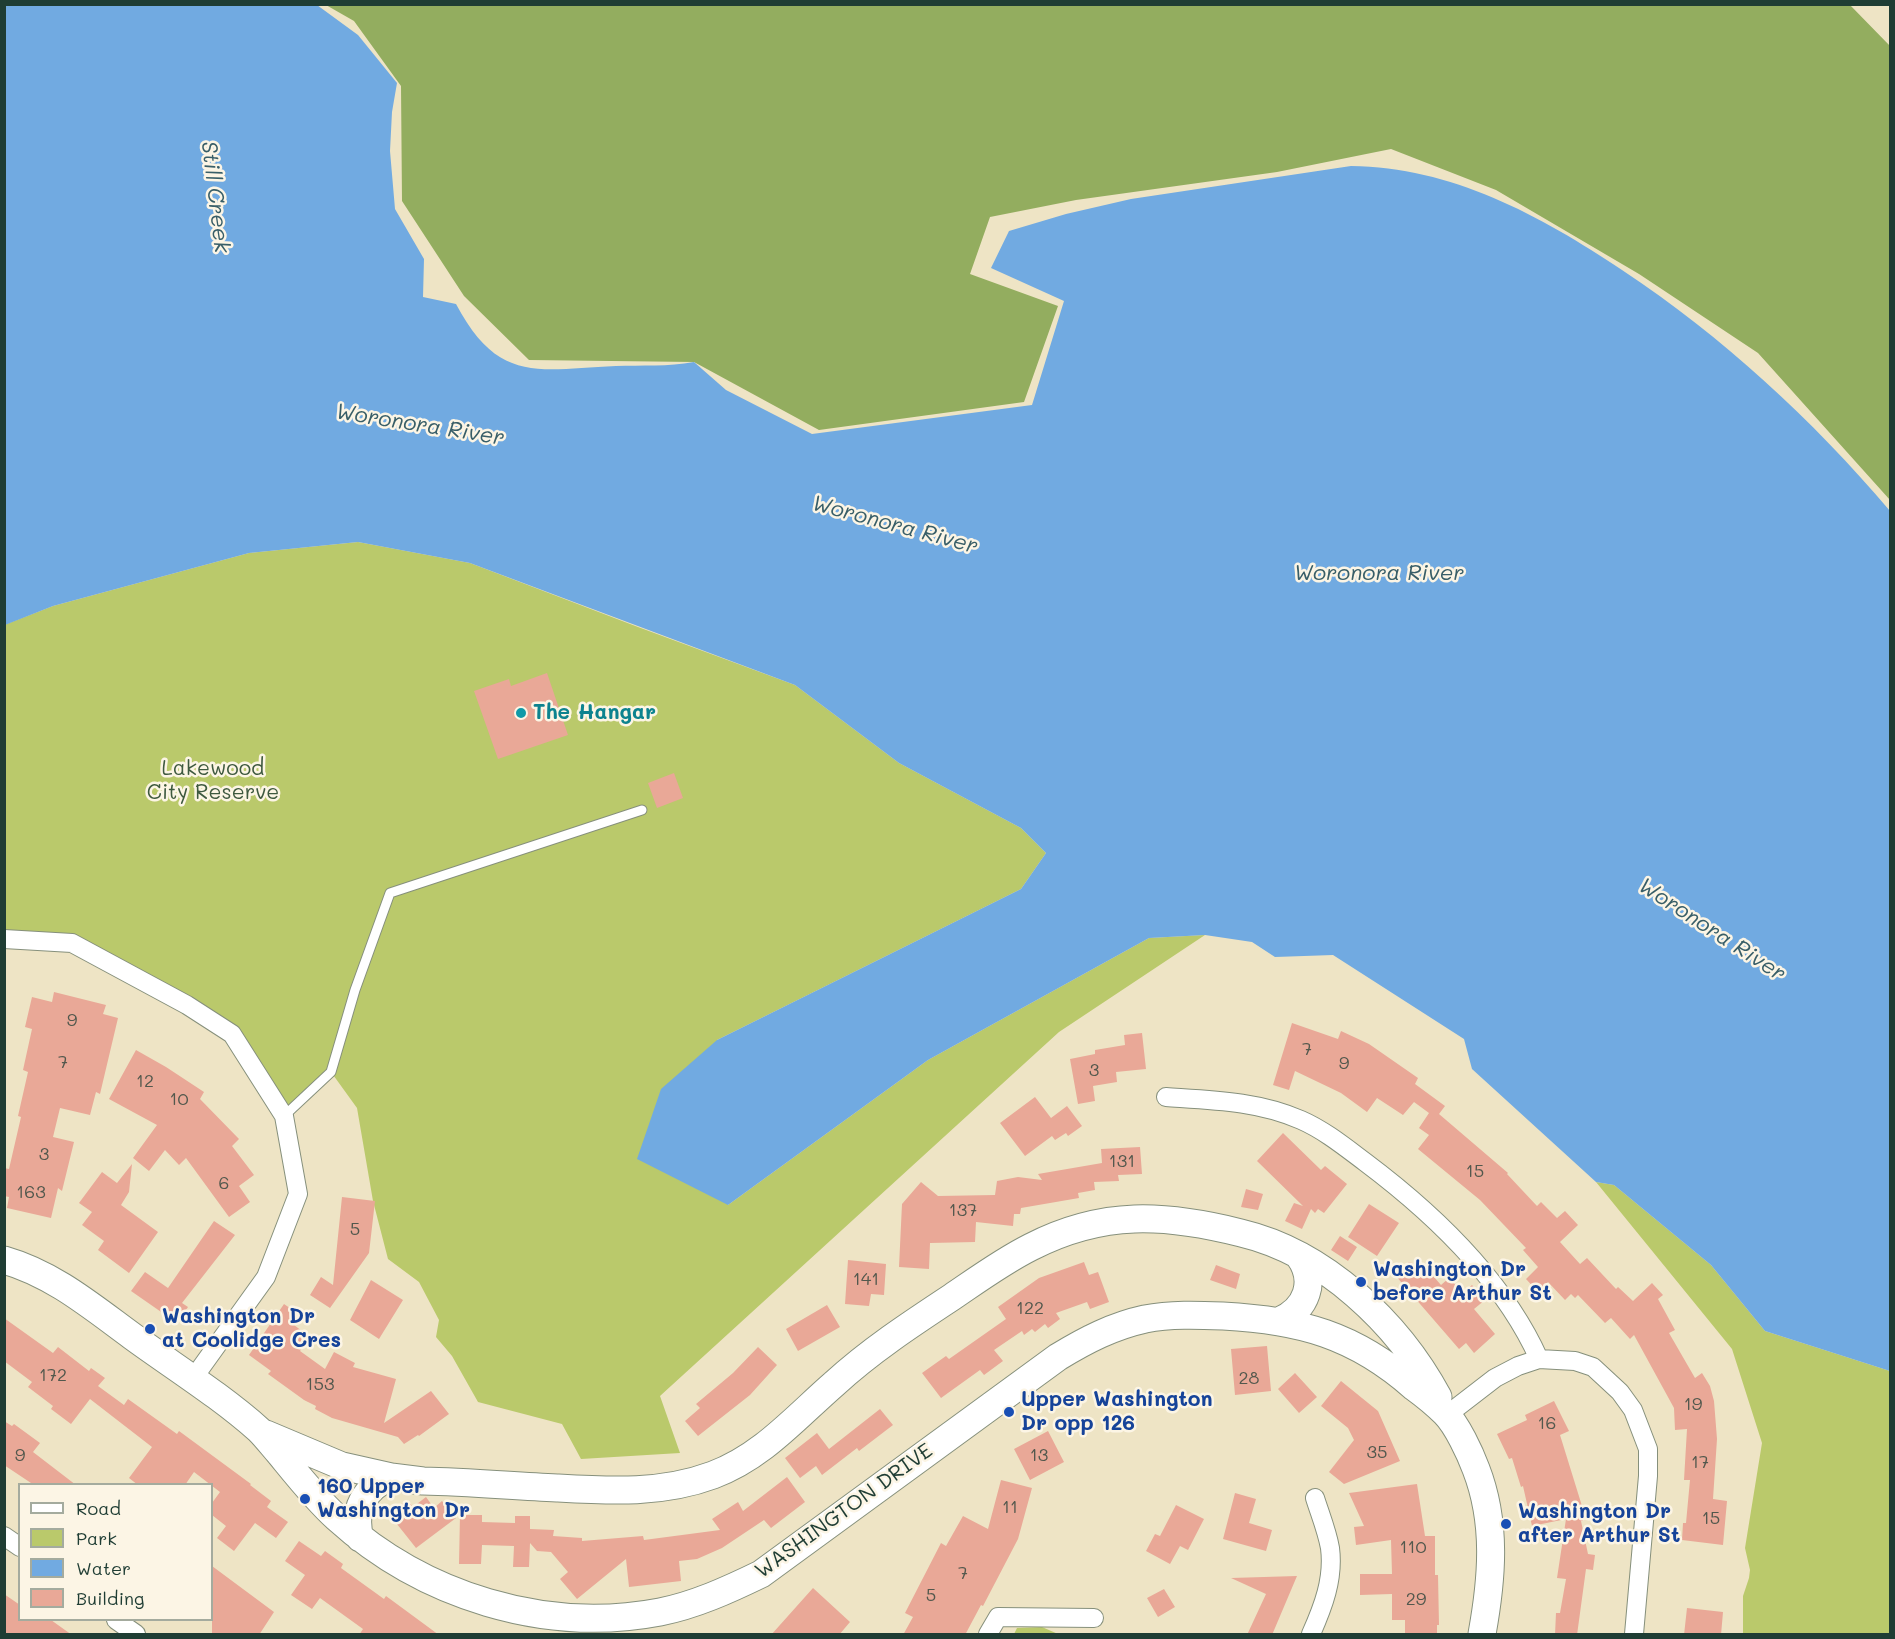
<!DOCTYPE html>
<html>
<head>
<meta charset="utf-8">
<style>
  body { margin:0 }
  #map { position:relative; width:1895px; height:1639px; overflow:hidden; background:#eee4c5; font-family:Mali,sans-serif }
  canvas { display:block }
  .frame { position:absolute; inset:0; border:6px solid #1f3d34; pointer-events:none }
  .legend { position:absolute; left:18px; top:1483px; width:195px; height:138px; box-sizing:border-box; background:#fcf5e5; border:2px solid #a4ab9e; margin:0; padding:8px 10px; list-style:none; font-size:18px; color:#1f3d34 }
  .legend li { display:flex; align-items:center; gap:12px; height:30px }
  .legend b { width:30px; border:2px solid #a4ab9e }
</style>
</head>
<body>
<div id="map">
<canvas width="1895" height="1639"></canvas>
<div class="frame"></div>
<ul class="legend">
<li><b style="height:8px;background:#fff"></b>Road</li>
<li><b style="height:16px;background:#bac96b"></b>Park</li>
<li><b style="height:16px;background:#71aae1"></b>Water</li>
<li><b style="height:16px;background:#e9a897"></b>Building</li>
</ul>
</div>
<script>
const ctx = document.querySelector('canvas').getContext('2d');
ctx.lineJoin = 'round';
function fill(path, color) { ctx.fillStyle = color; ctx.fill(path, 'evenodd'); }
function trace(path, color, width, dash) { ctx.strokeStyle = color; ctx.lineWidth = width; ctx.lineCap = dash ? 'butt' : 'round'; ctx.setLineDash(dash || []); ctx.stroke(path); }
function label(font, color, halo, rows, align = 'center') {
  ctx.font = font + ' Mali,sans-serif'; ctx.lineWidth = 5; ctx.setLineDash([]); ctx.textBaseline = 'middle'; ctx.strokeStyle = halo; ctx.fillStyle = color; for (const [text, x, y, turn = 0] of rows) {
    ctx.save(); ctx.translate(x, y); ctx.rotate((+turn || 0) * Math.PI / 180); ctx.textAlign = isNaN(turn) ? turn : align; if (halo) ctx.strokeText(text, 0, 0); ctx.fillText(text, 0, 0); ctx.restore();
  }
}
const green = new Path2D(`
  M358 542 470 563 638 627 795 685 899 763 1021 828 1046 853 1021 889 717 1040 728 1205 928 1060 1149 938 1205 935 1059 1032 660 1396 680 1453 581 1459 562 1424 478 1402 452 1356 436 1337 439 1320 419 1282 388 1259 373 1201 357 1108 331 1072 284 1116 232 1034 72 943 5 939 4 625 53 606 249 553Z
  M1596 1182 1614 1185 1711 1265 1765 1331 1890 1371V1634H1743V1596L1749 1578 1750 1570 1745 1548 1762 1443 1732 1349Z
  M1042 1627 1058 1634H1014L1017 1628Z`);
const forest = new Path2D(`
  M326 5H1850L1890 46V500L1758 353 1639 274 1496 190 1391 149 1277 172 1076 200 990 217 970 274 1058 306 1024 402 819 430 694 362 529 360 464 296 402 201 401 86 354 21Z`);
const water = new Path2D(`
  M5 4 317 5 358 35 397 83 392 112 390 151 395 209 424 259 423 297 456 304C499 385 539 369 616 366 642 365 668 367 694 362L726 390 812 434 1032 405 1064 301 991 268 1009 231 1066 214 1131 199 1351 166C1451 167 1540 215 1622 270 1723 337 1812 419 1890 511V1371L1765 1331 1711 1265 1614 1185 1596 1182 1472 1069 1464 1039 1333 955 1275 957 1252 942 1205 935 1149 938 928 1060 728 1205 637 1159 661 1089 717 1040 1021 889 1046 853 1021 828 899 763 795 685 470 563 358 542 249 553 53 606 5 625Z`);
const building = new Path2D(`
  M547 673 568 735 498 759 474 691 509 679 511 686Z
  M674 773 683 798 657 808 648 783Z
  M54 992 106 1005 103 1014 118 1018 100 1094 96 1092 90 1115 60 1108 53 1137 74 1142 62 1191 58 1188 51 1218 7 1208 9 1197 4 1196V1168L9 1169 21 1117 18 1116 28 1072 23 1070 32 1029 25 1027 32 997 52 1002Z
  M1292 1023 1338 1039 1341 1031 1369 1044 1418 1078 1415 1084 1445 1106 1439 1114 1508 1173 1507 1174 1537 1206 1541 1202 1557 1218 1565 1211 1578 1225 1560 1242 1580 1264 1587 1258 1616 1289 1618 1287 1633 1301 1652 1283 1663 1295 1658 1299 1675 1330 1669 1333 1695 1378 1702 1373 1710 1386 1714 1401 1717 1439 1713 1499 1727 1501 1723 1545 1682 1540 1683 1523H1686L1690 1480H1684L1687 1429 1675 1430 1674 1408 1634 1335 1630 1339 1611 1318 1605 1323 1578 1295 1575 1298 1571 1294 1565 1300 1548 1282 1538 1292 1526 1279 1538 1267 1523 1250 1526 1248 1480 1200 1418 1149 1429 1135 1419 1128 1429 1113 1414 1102 1403 1115 1377 1098 1367 1112 1341 1093 1295 1071 1289 1090 1273 1085Z
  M1142 1033 1146 1069 1116 1072 1117 1082 1093 1086 1095 1101 1078 1104 1070 1059 1095 1054V1050L1125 1045 1124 1035Z
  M136 1050 166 1067 204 1092 200 1099 239 1139 232 1146 254 1175 239 1186 250 1202 229 1217 186 1158 179 1165 165 1150 149 1171 133 1158 157 1125 109 1099Z
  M1035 1097 1051 1118 1067 1106 1082 1126 1068 1136 1066 1133 1055 1140 1052 1136 1025 1156 1000 1123Z
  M1283 1133 1321 1170 1325 1166 1347 1184 1324 1213 1318 1209 1315 1213 1311 1209 1302 1229 1285 1221 1294 1203 1303 1206 1257 1161Z
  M1140 1147 1142 1174 1118 1175 1119 1181 1094 1182 1095 1190 1078 1193 1079 1198 1021 1208 1020 1214H1014L1013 1226 976 1222 975 1242 930 1243 929 1269 899 1267 902 1204 921 1182 938 1196 995 1195 997 1181 1018 1177 1042 1180 1038 1174 1102 1163 1101 1149Z
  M132 1164 129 1192 121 1205 158 1232 129 1273 98 1250 104 1241 82 1225 92 1212 79 1203 102 1172 117 1183Z
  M1246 1189 1263 1194 1258 1210 1241 1207Z
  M342 1197 375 1201 369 1253 330 1308 310 1295 321 1277 333 1285Z
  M1369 1204 1399 1223 1377 1256 1348 1237Z
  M214 1221 235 1235 182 1303 188 1307 177 1323 131 1291 145 1272 168 1288Z
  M1340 1236 1357 1247 1348 1261 1331 1250Z
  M848 1260 886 1264 884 1295 871 1294 869 1306 845 1304Z
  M1084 1262 1089 1275 1098 1272 1109 1302 1090 1309 1087 1302 1056 1313 1060 1319 1048 1328 1045 1324 1035 1332 1032 1329 1024 1335 1022 1331 994 1350 1003 1361 984 1375 980 1370 941 1398 922 1373 946 1356 949 1359 1006 1319 998 1307 1039 1278Z
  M1409 1262 1412 1263 1422 1274 1427 1269 1441 1285 1449 1278 1463 1293 1472 1285 1485 1300 1474 1309 1495 1334 1474 1353 1466 1343 1459 1349 1395 1275Z
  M1216 1265 1240 1274 1236 1289 1210 1280Z
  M371 1280 403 1300 379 1339 350 1320Z
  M284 1304 297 1313 290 1322 310 1337 300 1351 325 1369 334 1352 355 1363 353 1367 396 1379 384 1423 431 1391 449 1414 419 1436 418 1435 404 1444 398 1437 332 1418 315 1409 316 1406 304 1400 268 1374 271 1371 249 1355Z
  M827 1305 840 1327 798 1351 786 1329Z
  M4 1318 53 1353 58 1347 89 1371 91 1368 105 1378 98 1386 124 1405 128 1399 177 1434 179 1431 251 1484 250 1485 271 1501 267 1507 288 1522 276 1538 255 1523 234 1551 217 1538 226 1526 212 1515V1503L220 1492 194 1472 185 1485H138L129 1478 152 1447 90 1399 71 1424 51 1409 53 1406 28 1387 32 1382 4 1361Z
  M1267 1346 1271 1391 1235 1395 1231 1349Z
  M758 1347 777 1365 750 1395 698 1436 685 1421 700 1408 696 1404 733 1373Z
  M1295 1373 1317 1397 1299 1413 1278 1389Z
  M1341 1381 1378 1411 1400 1461 1344 1484 1329 1472 1354 1440 1348 1428 1321 1406Z
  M1554 1401 1569 1431 1560 1435 1582 1506 1580 1507 1583 1521H1581L1588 1554 1595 1555 1593 1570 1586 1569 1577 1635H1555L1556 1613H1560L1566 1579 1557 1578 1566 1519 1532 1526 1523 1486 1521 1487 1512 1458 1509 1459 1497 1434 1527 1420 1525 1415Z
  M880 1409 893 1425 859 1451 857 1448 822 1475 816 1466 800 1478 785 1458 817 1433 829 1449Z
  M4 1421 12 1426 14 1424 40 1443 33 1452 76 1485H34L4 1465Z
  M1048 1431 1064 1462 1030 1480 1014 1449Z
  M787 1477 805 1502 771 1528 764 1520 722 1548 697 1559 679 1561 681 1581 629 1587 626 1559 577 1599 560 1579 568 1572 551 1552 537 1551 530 1543 529 1567H513L514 1546 482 1545 481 1564H459L460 1515H482V1522L515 1523V1516H530V1529L554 1530 553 1536 582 1538V1541L643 1536 644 1540 720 1530 712 1519 738 1502 743 1511Z
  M1001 1480 1032 1488 1018 1539 983 1606 981 1605 965 1635H903L913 1617 905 1613 941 1543 946 1546 963 1516 988 1529Z
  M1417 1484 1425 1536H1435V1575H1438L1439 1625H1437V1635H1405V1620H1392V1594L1360 1595V1574H1392L1391 1540 1356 1545 1354 1527 1364 1526 1349 1493Z
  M1235 1493 1256 1499 1249 1523 1272 1530 1266 1551 1223 1539Z
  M426 1497 434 1508 442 1501 456 1518 416 1548 389 1514 407 1500 413 1507Z
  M1176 1505 1204 1519 1188 1550 1180 1546 1170 1564 1146 1551 1155 1534 1160 1536Z
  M299 1541 321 1556 325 1551 343 1564 341 1568 384 1599 386 1596 439 1635H359L363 1629 320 1598 312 1609 291 1595 305 1575 285 1561Z
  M212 1566 274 1612 259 1635H212Z
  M1297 1576 1272 1635H1247L1266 1594 1231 1578Z
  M813 1588 850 1622 839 1635H771Z
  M1164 1589 1175 1607 1158 1617 1147 1598Z
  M4 1594 20 1605V1620H51L72 1635H4Z
  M1687 1608 1723 1612 1721 1635H1684Z`);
const lane = new Path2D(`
  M284 1116 331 1072 355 990 390 893 642 810`);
const street = new Path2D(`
  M4 939 72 943 187 1005 232 1034 284 1116 298 1194 266 1277 192 1380
  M1166 1097C1211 1100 1259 1101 1301 1120 1324 1130 1345 1147 1365 1162 1433 1213 1504 1281 1539 1359
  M1447 1415 1495 1378 1518 1366 1539 1359 1575 1361 1593 1367 1620 1392 1633 1410 1648 1449V1476L1634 1634
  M4 1536 20 1547
  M116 1620 136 1634
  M988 1634 998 1617 1094 1618
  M1311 1634C1323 1607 1334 1579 1330 1548 1327 1531 1320 1514 1315 1498`);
const secondary = new Path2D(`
  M4 1260C53 1274 91 1306 132 1336 173 1366 221 1396 259 1430 266 1437 273 1446 280 1454 298 1476 316 1499 337 1518 423 1596 545 1634 660 1612 695 1605 728 1590 761 1574L1058 1357C1086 1340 1113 1326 1145 1319 1171 1314 1197 1315 1223 1316 1300 1320 1355 1335 1414 1387 1425 1395 1436 1404 1445 1413 1457 1425 1470 1453 1476 1469 1497 1523 1492 1579 1482 1634
  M1279 1321C1307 1309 1317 1281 1299 1256
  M266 1434 342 1466 391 1477 423 1481C468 1482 513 1486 557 1488 611 1491 662 1494 713 1475 762 1457 796 1417 834 1384 870 1351 911 1324 952 1297 977 1280 1003 1261 1031 1247 1103 1210 1165 1214 1241 1233 1325 1253 1398 1323 1438 1397
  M360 1538C352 1510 365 1487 391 1477`);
const markers = [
  [521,713,6,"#0f9aa8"],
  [1361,1282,6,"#1a4fb4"],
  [150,1329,6,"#1a4fb4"],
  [1009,1412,6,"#1a4fb4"],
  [305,1499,6,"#1a4fb4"],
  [1506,1524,6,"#1a4fb4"]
];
const numberNames = [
  ["9",72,1020],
  ["7",1307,1049],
  ["7",63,1062],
  ["9",1344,1063],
  ["3",1094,1070],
  ["12",145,1081],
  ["10",179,1099],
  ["3",44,1154],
  ["131",1122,1161],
  ["15",1475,1171],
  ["6",224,1183],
  ["163",31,1192],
  ["137",963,1210],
  ["5",355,1229],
  ["141",866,1279],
  ["122",1030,1308],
  ["172",53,1375],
  ["28",1249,1378],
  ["153",320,1384],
  ["19",1693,1404],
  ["16",1547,1423],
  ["35",1377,1452],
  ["9",20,1455],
  ["13",1039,1455],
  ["17",1700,1462],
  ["11",1010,1507],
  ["15",1711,1518],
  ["110",1413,1547],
  ["7",963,1573],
  ["5",931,1595],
  ["29",1416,1599]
];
const cultureNames = [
  ["The Hangar",533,713]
];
const parkNames = [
  ["Lakewood",213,769],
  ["City Reserve",213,793]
];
const transitNames = [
  ["Washington Dr",1373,1270],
  ["before Arthur St",1373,1294],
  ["Washington Dr",162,1317],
  ["at Coolidge Cres",162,1341],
  ["Upper Washington",1021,1400],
  ["Dr opp 126",1021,1424],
  ["160 Upper",317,1487],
  ["Washington Dr",317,1511],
  ["Washington Dr",1518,1512],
  ["after Arthur St",1518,1536]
];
const streetNames = [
  ["WASHINGTON DRIVE",844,1511,-36]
];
const waterNames = [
  ["Still Creek",215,197,83],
  ["Woronora River",420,425,9],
  ["Woronora River",895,525,15],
  ["Woronora River",1379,573],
  ["Woronora River",1712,930,33]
];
fill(green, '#bac96b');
fill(forest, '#93ad5f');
fill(water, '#71aae1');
fill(building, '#e9a897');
trace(lane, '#86907c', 11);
trace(street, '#86907c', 20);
trace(secondary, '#86907c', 29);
trace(lane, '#fff', 9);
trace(street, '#fff', 18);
trace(secondary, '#fff', 27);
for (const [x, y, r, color] of markers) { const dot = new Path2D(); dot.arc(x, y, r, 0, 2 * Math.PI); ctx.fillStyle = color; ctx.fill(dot); trace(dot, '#fcf5e5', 2); }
label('18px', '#52584d', null, numberNames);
label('bold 21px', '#0d838f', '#fcf5e5', cultureNames, 'left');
label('21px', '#3e593f', '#fcf5e5', parkNames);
label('bold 21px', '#164399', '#fcf5e5', transitNames, 'left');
label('21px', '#1f3d34', '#fcf5e5', streetNames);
label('italic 22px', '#385e68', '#fcf5e5', waterNames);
</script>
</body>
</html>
